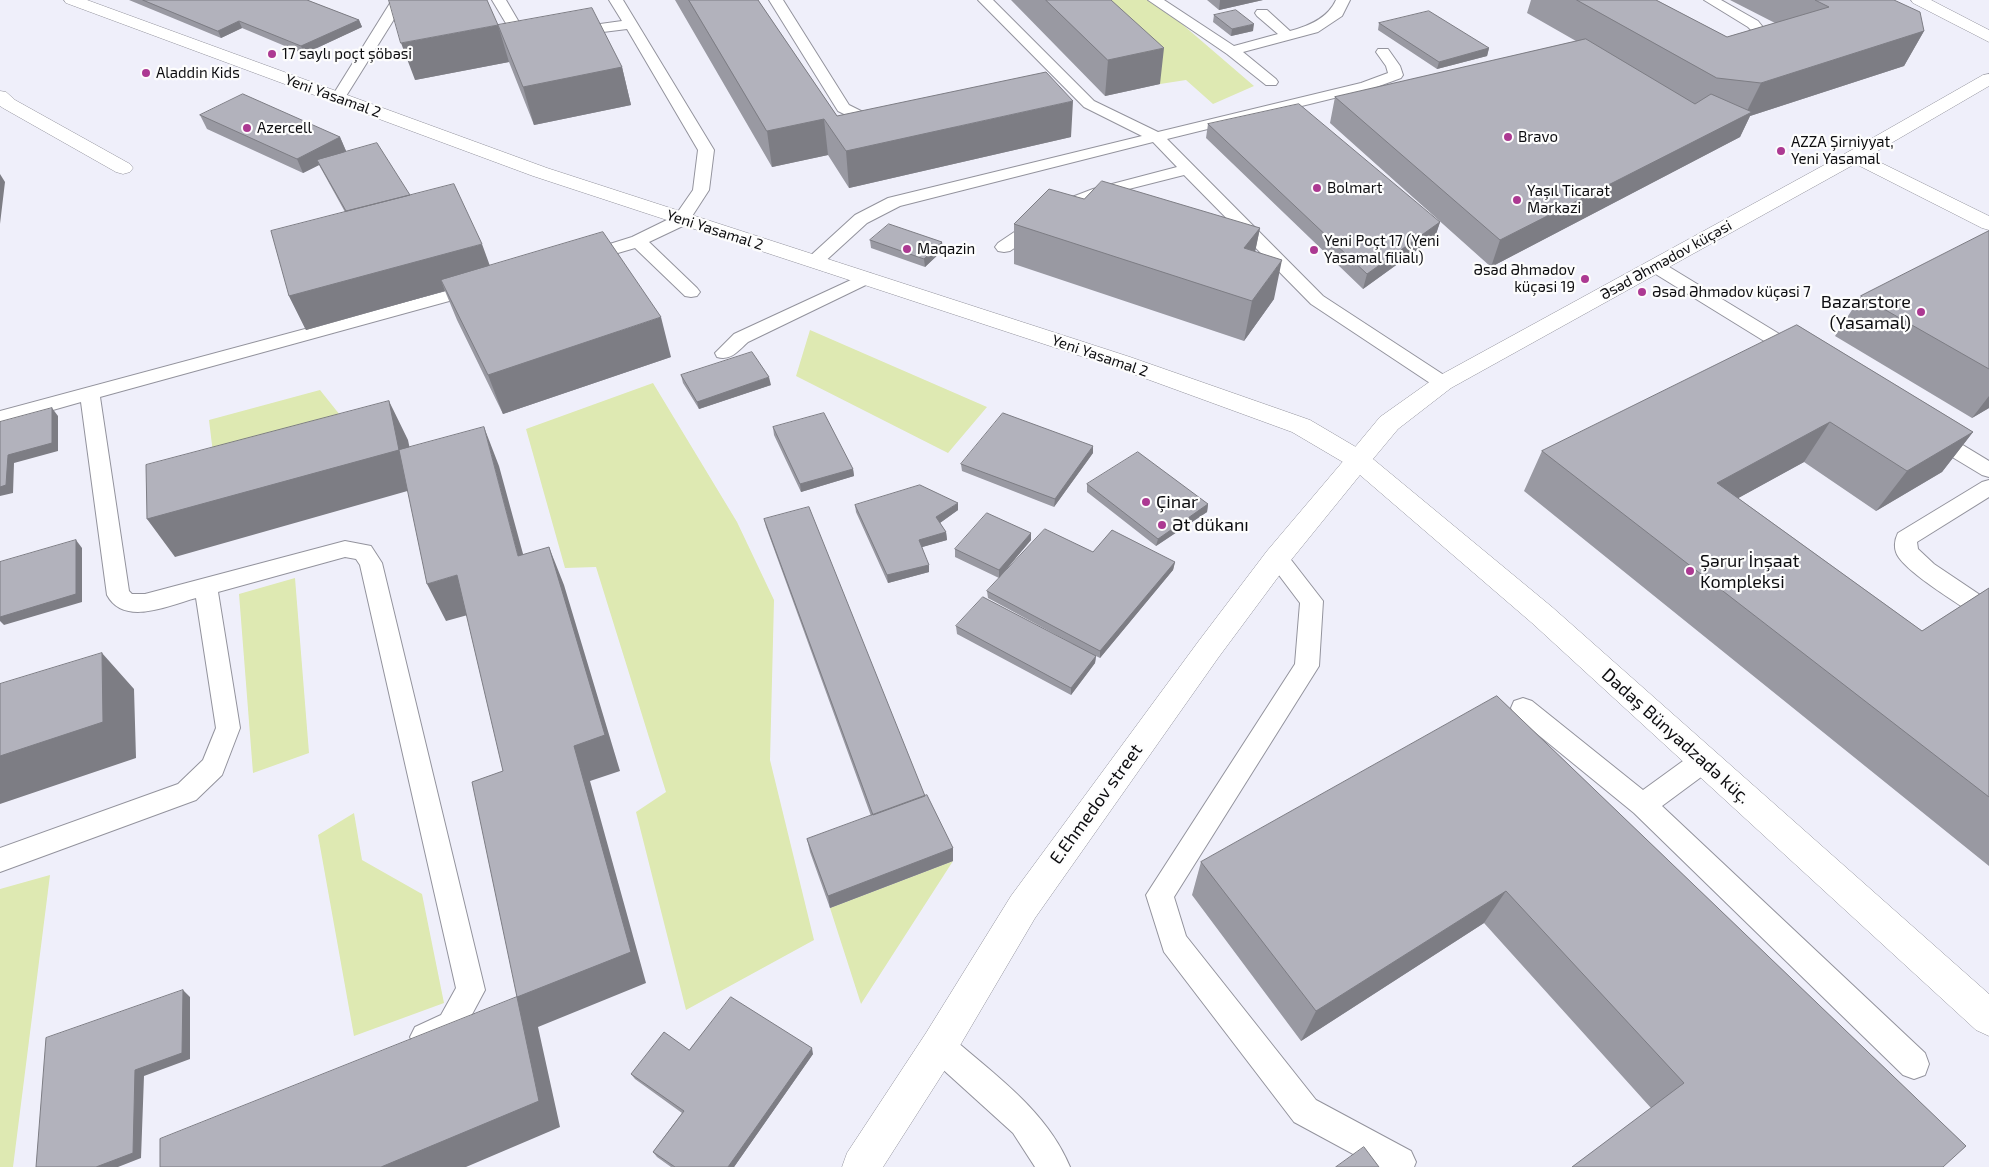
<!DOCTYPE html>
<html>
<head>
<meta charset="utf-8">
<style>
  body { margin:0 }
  canvas { display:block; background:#efeffa }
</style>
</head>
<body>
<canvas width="1989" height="1167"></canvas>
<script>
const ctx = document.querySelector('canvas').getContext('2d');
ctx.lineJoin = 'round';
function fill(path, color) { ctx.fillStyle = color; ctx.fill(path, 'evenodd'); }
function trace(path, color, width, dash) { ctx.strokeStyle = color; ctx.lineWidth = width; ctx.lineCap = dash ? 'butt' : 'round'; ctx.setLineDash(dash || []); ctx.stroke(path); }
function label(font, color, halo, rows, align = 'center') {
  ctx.font = font + ' "Exo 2",sans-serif'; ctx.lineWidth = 4.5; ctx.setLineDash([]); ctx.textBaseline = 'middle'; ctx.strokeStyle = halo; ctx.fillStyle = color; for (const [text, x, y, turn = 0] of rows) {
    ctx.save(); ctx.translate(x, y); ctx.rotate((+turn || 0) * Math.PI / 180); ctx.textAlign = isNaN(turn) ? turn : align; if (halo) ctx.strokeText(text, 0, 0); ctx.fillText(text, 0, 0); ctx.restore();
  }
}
const green = new Path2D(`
  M1072 0H1154L1254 86 1213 104 1186 80 1160 84Z
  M810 330 987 407 948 453 796 376Z
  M653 383 737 522 774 600 770 760 814 940 686 1010 636 812 666 792 596 567 565 568 526 429Z
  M320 390 360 440 216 478 209 420Z
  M295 578 309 753 253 773 239 594Z
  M354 813 362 860 422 894 444 1003 354 1036 318 835Z
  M953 861 861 1004 830 908Z
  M50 875 13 1167H0V889Z`);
const lane = new Path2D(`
  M392 0H406L343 101H333L331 98Z
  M492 0H506L523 29 542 32 544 35 542 38 537 39 513 35Z
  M609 0H623L714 150 709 190 687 224 649 242 697 288 700 292 697 296 691 297 685 296 635 248 587 262 581 261 578 257 581 253 632 237 675 216 693 190 698 150 627 29 571 36 564 32 571 28 622 21Z
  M769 0H783L849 105 867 114 885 115 888 118 885 121 864 124 838 111Z
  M978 0H993L1094 101 1158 132 1361 83 1388 73 1386 66 1376 52 1378 49H1388L1400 66 1403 75 1401 78 1371 89 1167 139 1323 296 1450 379 1453 383 1450 387 1443 389 1436 387 1311 304 1184 175 1105 195 1071 210 1010 251 1004 252 998 251 995 247 998 243 1059 202 1093 189 1177 167 1153 142 900 206 867 223 821 265 815 266 809 265 806 261 809 257 855 215 888 198 1142 136 1084 107Z
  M1148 0H1164L1234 46 1278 34 1257 16 1255 13 1257 10H1267L1290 31C1309 26 1328 18 1336 0H1350L1342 16 1318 32 1243 52 1276 79 1278 82 1276 85H1266L1227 54Z
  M1704 0H1721L1758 21 1766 31C1759 41 1743 47 1731 44L1729 41 1731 38 1752 31 1748 27Z
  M1655 261 1661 262 1804 349 1806 353 1804 357 1797 359 1790 357 1649 270 1646 266 1649 262Z
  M866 273 872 274 875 278 872 282 748 342C738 351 731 361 717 357L715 353 734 334Z
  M476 283 482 284 485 288 482 292 100 397 129 591 132 594H145L345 541 371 546 382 563 485 990 461 1035 425 1052 415 1047 410 1037 415 1027 441 1015 456 988 360 565 356 559 345 557 218 592 240 728 222 775 196 800 0 872V848L178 784 203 760 216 728 196 598C170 605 124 627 107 595L81 402 0 425V411Z
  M1931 428 1938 430 1989 461V477L1982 475 1924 440 1921 435 1924 430Z
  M1989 480V497L1917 542 1918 549 1934 564 1989 601V622L1981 619C1964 607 1901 570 1896 552 1894 546 1895 539 1898 533L1982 482Z
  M1277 550 1285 552 1323 601 1319 666 1174 897 1186 936 1316 1100 1411 1151 1416 1162 1414 1167H1377L1294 1122 1164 952 1146 895 1295 664 1300 603 1266 558 1269 552Z
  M1523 698 1532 701 1643 790 1694 753 1703 750 1712 753 1716 761 1712 769 1662 806 1925 1053 1929 1064 1925 1075 1914 1079 1903 1075 1634 813 1514 715 1511 708 1514 701Z
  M939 1031 950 1036C994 1074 1047 1111 1070 1167H1035L1013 1133 928 1056 924 1046 928 1036Z`);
const street = new Path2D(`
  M64 0H87L547 168 1130 357 1310 420 1366 453 1370 459 1366 465 1357 468 1348 465 1292 432 1114 367 533 176 66 3Z
  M0 91 6 92 15 100 130 164 133 168 130 172 123 174 116 172 3 108 0 106Z
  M1855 150 1989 216V230L1982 228 1848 160 1845 156 1848 152Z`);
const secondary = new Path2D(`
  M1911 0H1931L1989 30V42L1913 3Z
  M1989 74V86L1862 160 1451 388 1398 429 1373 459 1552 607 1989 994V1036L1976 1030 1532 623 1360 475 1287 565 1218 658 1035 918 952 1059 883 1167H842L847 1153 926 1033 1011 896 1198 642 1267 551 1345 459 1348 453 1351 452 1380 417 1435 378 1848 152 1983 75Z`);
const wall = new Path2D(`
  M129 0H307L359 20 362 27 304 54 242 28 221 38Z
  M675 0H758L837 116 1071 137 849 188 828 155 772 167Z
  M1011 0H1111L1160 84 1105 96Z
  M1207 0H1263L1219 10Z
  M1531 0H1656L1727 37 1775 23 1730 0H1894L1924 31 1904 66 1750 116 1740 137 1491 267 1330 123 1335 97 1576 41 1527 13Z
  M1214 15 1253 31 1231 36 1213 22Z
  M1379 23 1489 48 1487 56 1437 69 1378 30Z
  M498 25 622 67 631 105 534 125 509 62 415 80Z
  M200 115 340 137 346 151 344 152 410 195 490 266 671 357 503 414 457 320 445 291 306 330 289 296 345 212 324 174 319 165 303 173 207 129Z
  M1208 124 1440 222 1435 237 1363 289 1206 138Z
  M1084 199 1260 228 1255 251 1274 299 1244 341 1014 264V224Z
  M1989 231V408L1972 418 1835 336 1861 296Z
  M870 240 942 242 943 250 925 267 871 248Z
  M1797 325 1973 432 1942 472 1876 511 1804 462 1738 498 1922 631 1989 588V866L1524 491 1542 451Z
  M681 375 771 385 699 409 683 383Z
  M773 427 853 469 854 476 801 492 774 435Z
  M1093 453 1054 507 962 471 961 464Z
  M1087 484 1208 504 1207 512 1156 546 1087 492Z
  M855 505 958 510 940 523 946 532 947 540 922 547 929 572 888 583 856 512Z
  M764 519 925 796 953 848V861L830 908 810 852 807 839 871 816 766 527Z
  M1031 533V540L999 578 955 557V549Z
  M1093 552 1175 562 1173 570 1100 658 1096 656 1095 663 1071 695 957 634 956 626 1073 644 988 598 987 591Z
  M1497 696 1966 1146 1651 1108 1484 923 1301 1041 1192 895 1201 862Z
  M689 1050 813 1054 734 1167H671L657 1157 653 1152 682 1113 635 1079 631 1074Z`);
const shadedWall = new Path2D(`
  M1220 0H1263L1219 10Z
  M359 20 362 27 304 54 301 46Z
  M239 21 242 28 221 38 218 31Z
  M1254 24 1253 31 1231 36 1232 29Z
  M498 25 509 62 415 80 401 43Z
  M1924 31 1904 66 1750 116 1740 137 1491 267 1500 240 1745 115 1761 83Z
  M1164 48 1160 84 1105 96 1108 60Z
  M1489 48 1487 56 1437 69 1439 62Z
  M622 67 631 105 534 125 523 87Z
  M1073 101 1071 137 849 188 846 151Z
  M824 119 828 155 772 167 767 131Z
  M340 137 346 151 320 165 317 160 319 165 303 173 297 159Z
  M0 174 5 182 0 224Z
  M1440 222 1435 237 1363 289 1367 274Z
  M1260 228 1252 267 1244 248Z
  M942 242 943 250 925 267 924 259Z
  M482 244 494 277 441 280 445 291 306 330 289 296Z
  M1282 260 1274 299 1244 341 1252 301Z
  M661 317 671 357 503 414 488 375Z
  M769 377 771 385 699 409 697 402Z
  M1989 396V408L1972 418Z
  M389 401 408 440 418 488 175 557 147 519Z
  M52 408 58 416V451L14 463 13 493 0 496V487L8 455Z
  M1830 422 1804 462 1693 523 1717 483Z
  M484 427 499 466 534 594 518 556Z
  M1973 432 1942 472 1876 511 1907 471Z
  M1093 446V453L1054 507 1055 499Z
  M853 469 854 476 801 492 800 484Z
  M958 503V510L937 525 936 517Z
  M1208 504 1207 512 1156 546 1158 539Z
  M946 532 947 540 919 548V540Z
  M1031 533V540L999 578V570Z
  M76 540 82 548V602L4 625 0 621V617Z
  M549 547 564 585 620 771 590 781 646 983 538 1027 560 1127 466 1167H381L517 997 574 746Z
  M1175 562 1173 570 1100 658V651Z
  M929 565V572L888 583 887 575Z
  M457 575 475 613 446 621 427 584Z
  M102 653 134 689 136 758 0 804V756Z
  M1096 656 1095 663 1071 695V688Z
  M953 848V861L830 908 828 896Z
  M1506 891 1484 923 1301 1041 1316 1011Z
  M183 990 190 997V1059L144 1076 141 1158 118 1167H96L135 1070Z
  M812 1048 813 1054 734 1167H728Z`);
const building = new Path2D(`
  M143 0H307L359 20 301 46 239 21 218 31Z
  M389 0H487L498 25 401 43Z
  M689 0H758L837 116 1046 72 1073 101 846 151 824 119 767 131Z
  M1046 0H1111L1164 48 1108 60Z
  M1577 0H1656L1727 37 1829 7 1815 0H1894L1920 12 1924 31 1761 83 1717 78Z
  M592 8 622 67 523 87 498 25Z
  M1236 10 1254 24 1232 29 1214 15Z
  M1429 11 1489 48 1439 62 1379 23Z
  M1586 39 1695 104 1711 94 1752 112 1500 240 1335 97Z
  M243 94 340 137 297 159 200 115Z
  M1299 104 1440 222 1367 274 1208 124Z
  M377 143 410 195 346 211 317 160Z
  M1102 181 1260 228 1244 248 1282 260 1252 301 1014 224 1049 189 1084 199Z
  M454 184 482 244 289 296 271 231Z
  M889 224 942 242 924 259 870 240Z
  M1989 231V369L1861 296Z
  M603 232 661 317 488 375 441 280Z
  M1797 325 1973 432 1907 471 1830 422 1717 483 1922 631 1989 588V797L1542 451Z
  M752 352 769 377 697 402 681 375Z
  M389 401 399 450 147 519 146 465Z
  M52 408V443L8 455 6 485 0 487V422Z
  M824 413 853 469 800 484 773 427Z
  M1003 413 1093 446 1055 499 961 464Z
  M484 427 518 556 549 547 605 735 574 746 631 952 517 997 472 782 503 771 457 575 427 584 399 450Z
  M1138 452 1208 504 1158 539 1087 484Z
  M920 485 958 503 936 517 946 532 919 540 929 565 887 575 855 505Z
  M809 507 925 796 873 815 764 519Z
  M987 513 1031 533 999 570 955 549Z
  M1045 529 1093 552 1112 530 1175 562 1100 651 987 591Z
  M76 540V594L0 617V562Z
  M983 597 1096 656 1071 688 956 626Z
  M102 653 103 722 0 756V684Z
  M1497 696 1966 1146 1943 1167H1572L1684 1083 1506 891 1316 1011 1201 862Z
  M927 795 953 848 828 896 807 839Z
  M183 990 182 1053 135 1070 133 1153 96 1167H36L46 1038Z
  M517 997 539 1101 381 1167H160V1139Z
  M731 997 812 1048 728 1167H675L653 1152 684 1111 631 1074 664 1032 689 1050Z
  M1364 1147 1379 1167H1336Z`);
const markers = [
  [272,54,5,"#ac3992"],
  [146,73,5,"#ac3992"],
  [247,128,5,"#ac3992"],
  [1508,137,5,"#ac3992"],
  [1781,151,5,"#ac3992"],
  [1317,188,5,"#ac3992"],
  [1517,200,5,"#ac3992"],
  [907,249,5,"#ac3992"],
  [1314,250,5,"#ac3992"],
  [1585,279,5,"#ac3992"],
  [1642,292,5,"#ac3992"],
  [1921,312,5,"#ac3992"],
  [1146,502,5,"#ac3992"],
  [1162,525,5,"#ac3992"],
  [1690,571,5,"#ac3992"]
];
const farPoinames = [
  ["17 saylı poçt şöbəsi",282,54],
  ["Aladdin Kids",156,73],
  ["Azercell",257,128],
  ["Bravo",1518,137],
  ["AZZA Şirniyyat,",1791,142],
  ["Yeni Yasamal",1791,159],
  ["Bolmart",1327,188],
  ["Yaşıl Ticarət",1527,191],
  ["Mərkəzi",1527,208],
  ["Yeni Poçt 17 (Yeni",1324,241],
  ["Yasamal filialı)",1324,258],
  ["Maqazin",917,249],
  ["Əsəd Əhmədov",1575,270,"right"],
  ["küçəsi 19",1575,287,"right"],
  ["Əsəd Əhmədov küçəsi 7",1652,292]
];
const farStreetnames = [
  ["Yeni Yasamal 2",333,96,20],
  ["Yeni Yasamal 2",715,230,18],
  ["Əsəd Əhmədov küçəsi",1666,260,-29],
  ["Yeni Yasamal 2",1100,356,19]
];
const poiNames = [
  ["Bazarstore",1911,302,"right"],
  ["(Yasamal)",1911,323,"right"],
  ["Çinar",1156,502],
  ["Ət dükanı",1172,525],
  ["Şərur İnşaat",1700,561],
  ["Kompleksi",1700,582]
];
const streetNames = [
  ["Dadaş Bünyadzadə küç.",1676,736,42],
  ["E.Ehmedov street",1096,804,-54]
];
fill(green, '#dee9b2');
trace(lane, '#93939d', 2);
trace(street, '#93939d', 1);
trace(secondary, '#93939d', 1);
fill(lane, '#fff');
fill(street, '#fff');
fill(secondary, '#fff');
fill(wall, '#9999a2');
fill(shadedWall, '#7d7d84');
fill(building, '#b2b2bc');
trace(building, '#7d7d84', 1);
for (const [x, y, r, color] of markers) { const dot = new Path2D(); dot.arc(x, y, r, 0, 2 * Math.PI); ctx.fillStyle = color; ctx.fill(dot); trace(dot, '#fdfdfd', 2); }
label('15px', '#0d0d10', '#fdfdfd', farPoinames, 'left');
label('15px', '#0d0d10', '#fdfdfd', farStreetnames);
label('18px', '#0d0d10', '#fdfdfd', poiNames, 'left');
label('18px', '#0d0d10', '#fdfdfd', streetNames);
</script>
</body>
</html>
